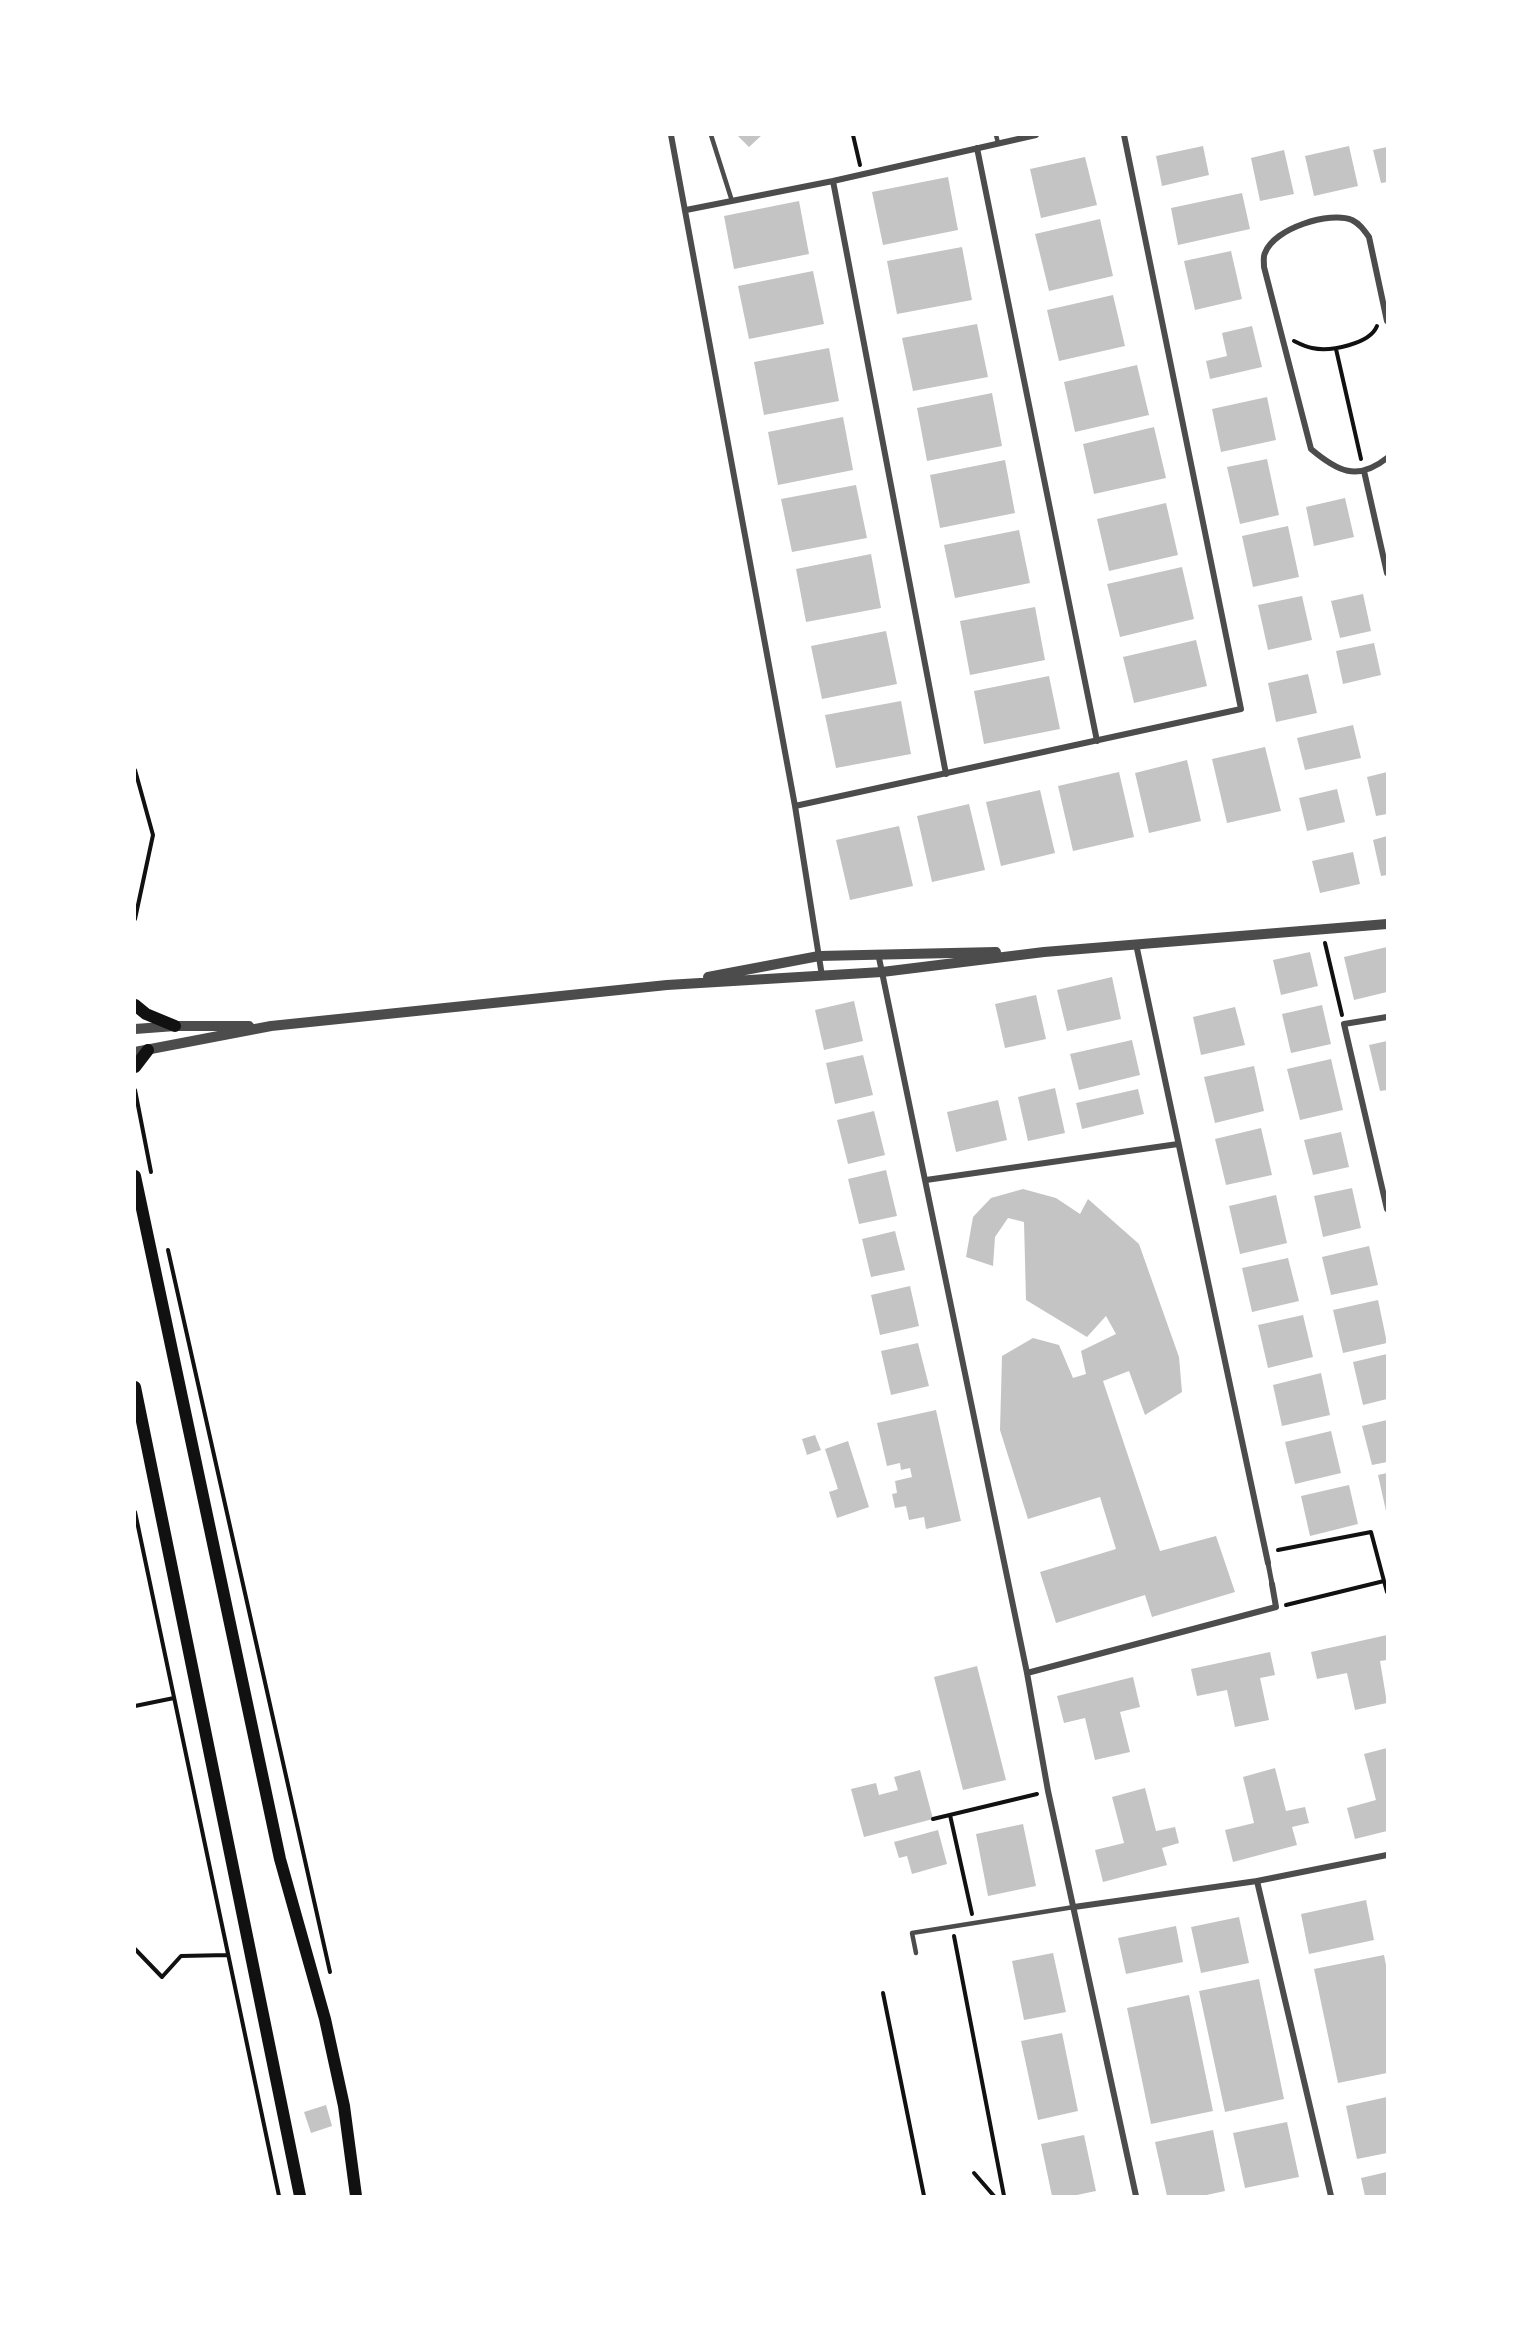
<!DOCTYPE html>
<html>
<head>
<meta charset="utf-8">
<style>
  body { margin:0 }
  #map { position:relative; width:1522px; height:2331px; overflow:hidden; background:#fff; font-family:"Roboto Condensed",sans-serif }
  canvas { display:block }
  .frame { position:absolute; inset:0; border:136px solid #fff; pointer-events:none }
</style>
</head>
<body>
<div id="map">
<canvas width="1522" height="2331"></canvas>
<div class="frame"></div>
</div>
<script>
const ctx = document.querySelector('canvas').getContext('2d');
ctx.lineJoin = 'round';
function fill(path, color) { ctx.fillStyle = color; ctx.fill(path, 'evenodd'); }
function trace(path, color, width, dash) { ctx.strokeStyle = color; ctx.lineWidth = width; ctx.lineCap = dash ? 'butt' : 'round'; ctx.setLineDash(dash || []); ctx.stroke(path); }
const building = new Path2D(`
  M737 135H762L749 147Z
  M1203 146 1209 175 1162 186 1156 156Z
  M1349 146 1358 186 1314 196 1305 156Z
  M1387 147V182L1381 183 1373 150Z
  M1284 150 1294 194 1260 201 1251 158Z
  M1085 157 1097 205 1041 218 1030 169Z
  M948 177 958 230 883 245 872 192Z
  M1242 193 1250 229 1178 245 1171 208Z
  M799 201 809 254 734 269 724 216Z
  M1100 219 1113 276 1049 291 1035 234Z
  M962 247 972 300 897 314 887 261Z
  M1231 251 1242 299 1195 310 1184 261Z
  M813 271 824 324 749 339 738 286Z
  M1113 295 1125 346 1059 361 1047 310Z
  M977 324 988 377 913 391 902 338Z
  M1252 326 1262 367 1210 379 1206 361 1227 356 1222 333Z
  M829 348 839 401 764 415 754 362Z
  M1137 365 1149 415 1075 432 1064 382Z
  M992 393 1002 446 927 461 917 408Z
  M1267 397 1276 440 1221 452 1212 409Z
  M843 417 853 470 778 485 768 432Z
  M1154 427 1166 478 1094 494 1083 444Z
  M1267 459 1279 515 1240 524 1227 467Z
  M1005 460 1015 513 940 528 930 475Z
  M856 485 867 538 792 552 781 499Z
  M1345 498 1354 537 1314 546 1306 507Z
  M1166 503 1178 555 1109 571 1097 519Z
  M1288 526 1299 577 1253 587 1242 536Z
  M1019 530 1030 583 955 598 944 545Z
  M871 554 881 608 806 622 796 569Z
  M1182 567 1194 619 1120 637 1107 584Z
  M1363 594 1371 631 1340 638 1331 601Z
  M1302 596 1312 640 1268 650 1258 605Z
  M1035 607 1045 660 970 675 960 621Z
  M886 631 897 684 822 699 811 646Z
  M1196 640 1207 686 1134 703 1123 657Z
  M1374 643 1381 675 1343 684 1336 651Z
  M1308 674 1317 713 1276 722 1268 683Z
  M1049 676 1060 729 984 744 974 691Z
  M901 701 911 754 836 768 825 715Z
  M1353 725 1361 758 1305 770 1297 738Z
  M1265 747 1281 811 1227 823 1212 759Z
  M1187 760 1201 821 1149 833 1135 773Z
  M1119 772 1134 837 1073 851 1058 786Z
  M1387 772V814L1376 816 1367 777Z
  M1337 789 1345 822 1307 831 1299 798Z
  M1040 790 1055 853 1001 866 986 802Z
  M969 804 985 870 932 882 917 816Z
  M899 826 913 886 850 900 836 840Z
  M1387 836V875L1381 876 1373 840Z
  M1353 852 1360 884 1320 893 1312 861Z
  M1387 947V992L1354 1000 1344 957Z
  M1310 952 1318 986 1281 995 1273 960Z
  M1112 977 1121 1019 1067 1031 1057 990Z
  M1036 995 1046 1039 1005 1048 995 1004Z
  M854 1001 863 1041 824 1050 815 1010Z
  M1322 1005 1331 1044 1291 1053 1282 1014Z
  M1235 1007 1245 1045 1201 1055 1193 1017Z
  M1132 1040 1140 1075 1079 1090 1070 1054Z
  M1387 1041V1090L1380 1091 1369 1045Z
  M863 1055 873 1095 835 1104 826 1063Z
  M1331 1059 1343 1110 1300 1120 1287 1069Z
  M1254 1066 1264 1111 1215 1123 1204 1077Z
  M1055 1088 1065 1133 1028 1141 1018 1097Z
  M1138 1089 1144 1114 1082 1129 1076 1103Z
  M998 1100 1007 1140 956 1152 947 1112Z
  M874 1111 885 1155 848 1164 837 1120Z
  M1261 1128 1272 1175 1226 1185 1215 1139Z
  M1341 1132 1349 1167 1313 1175 1304 1140Z
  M886 1170 897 1216 859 1224 848 1179Z
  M1352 1188 1361 1228 1323 1237 1314 1196Z
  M1023 1189 1056 1198 1080 1214 1088 1199 1139 1244 1179 1357 1182 1392 1145 1415 1129 1371 1103 1381 1160 1551 1216 1536 1235 1592 1152 1617 1145 1595 1056 1623 1040 1572 1116 1549 1100 1497 1028 1519 1000 1430 1002 1356 1033 1338 1059 1345 1073 1378 1086 1374 1081 1351 1116 1334 1106 1316 1087 1337 1026 1300 1024 1222 1008 1218 995 1237 993 1266 966 1257 973 1217 991 1198Z
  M1276 1195 1287 1243 1240 1254 1229 1206Z
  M895 1231 905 1270 871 1277 862 1239Z
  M1369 1246 1378 1285 1331 1295 1322 1257Z
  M1288 1258 1299 1301 1252 1312 1242 1268Z
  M910 1286 919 1326 880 1335 871 1295Z
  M1378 1300 1387 1343 1343 1353 1333 1310Z
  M1303 1315 1313 1357 1268 1368 1258 1325Z
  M918 1343 929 1386 891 1395 881 1351Z
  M1387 1354V1399L1363 1405 1353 1362Z
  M1321 1373 1330 1415 1282 1426 1273 1385Z
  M936 1410 961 1521 926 1529 924 1517 909 1520 906 1506 895 1508 892 1494 897 1493 895 1481 912 1477 910 1468 901 1470 900 1463 887 1466 877 1423Z
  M1387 1420V1462L1372 1465 1362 1426Z
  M1331 1431 1341 1473 1295 1484 1285 1442Z
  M815 1435 821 1450 807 1455 802 1439Z
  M848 1441 869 1507 837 1518 829 1492 838 1489 825 1449Z
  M1387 1473V1511H1386L1378 1475Z
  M1349 1485 1358 1524 1310 1536 1301 1496Z
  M1387 1635V1660L1380 1661 1387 1703 1355 1710 1347 1673 1317 1679 1311 1652Z
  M1270 1652 1275 1675 1260 1678 1269 1720 1235 1727 1227 1690 1197 1696 1191 1669Z
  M977 1666 1006 1780 963 1790 934 1677Z
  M1133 1677 1140 1707 1120 1712 1130 1752 1095 1760 1085 1718 1064 1723 1057 1696Z
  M1387 1748V1831L1355 1839 1347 1808 1376 1800 1364 1754Z
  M1275 1768 1286 1811 1305 1807 1309 1823 1292 1827 1297 1845 1233 1862 1225 1830 1254 1823 1243 1777Z
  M920 1770 933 1819 864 1837 851 1789 876 1783 879 1795 898 1790 894 1777Z
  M1145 1788 1156 1831 1175 1827 1179 1843 1162 1848 1167 1865 1103 1882 1095 1850 1124 1843 1112 1797Z
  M1023 1824 1036 1886 988 1896 976 1834Z
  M938 1830 947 1864 912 1874 907 1856 899 1858 894 1842Z
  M1366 1900 1374 1940 1309 1954 1301 1914Z
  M1239 1917 1249 1963 1201 1973 1191 1927Z
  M1176 1926 1183 1962 1126 1974 1118 1938Z
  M1053 1953 1066 2012 1024 2020 1012 1961Z
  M1384 1955 1387 1970V2073L1338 2083 1314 1969Z
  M1259 1979 1284 2099 1225 2112 1199 1991Z
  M1189 1995 1213 2111 1151 2124 1127 2008Z
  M1062 2033 1078 2111 1038 2120 1021 2041Z
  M1387 2097V2153L1357 2159 1346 2106Z
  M326 2105 332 2126 311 2133 304 2112Z
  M1287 2122 1299 2177 1245 2188 1233 2133Z
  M1213 2130 1225 2191 1202 2196H1167L1155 2142Z
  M1084 2135 1096 2191 1072 2196H1052L1041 2144Z
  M1387 2172V2196H1365L1361 2178Z`);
const path = new Path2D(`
  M853 135 860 165
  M1294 341C1300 344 1306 347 1312 348 1330 352 1370 344 1377 326
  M1336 349 1361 459
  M135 770 153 835 135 919
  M1325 943 1342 1015
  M135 1090 151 1172
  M168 1250 330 1972
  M135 1512 279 2196
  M1278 1550 1371 1532 1384 1581
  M1286 1605 1384 1581 1387 1592
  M135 1706 174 1698
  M950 1815 972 1914
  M933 1819 1037 1794
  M954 1936 1004 2196
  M135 1949 162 1977 181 1956 228 1955
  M883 1993 924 2196
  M974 2173 994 2196`);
const service = new Path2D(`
  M711 135 732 201
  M996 135 998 143
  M916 1953 912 1933 1074 1907`);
const pedestrian = new Path2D(`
  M1268 1563 1272 1584`);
const minor = new Path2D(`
  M671 135 795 806 822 976
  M977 148 1097 741
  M833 181 946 774
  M686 210 833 181 1036 135
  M1387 321 1369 237C1364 230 1360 224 1352 220 1330 211 1274 228 1265 253 1263 256 1264 262 1264 267L1311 449C1337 471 1357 482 1387 458
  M1364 471 1387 573
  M795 806 1241 709 1124 135
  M1136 944 1268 1563
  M878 953 1027 1673 1048 1791 1136 2196
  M1387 1017 1344 1024 1387 1209
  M926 1180 1178 1144
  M1027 1673 1276 1607 1272 1584
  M1257 1881 1331 2196
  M1074 1907 1257 1881 1387 1855`);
const tertiary = new Path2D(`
  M708 977 819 956 996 952
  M135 1029 175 1026H249
  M135 1052 271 1026 667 985 882 972 1044 952 1387 924`);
const secondary = new Path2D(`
  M135 1005 146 1014 175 1026
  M135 1067 148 1050
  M135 1176 280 1859 325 2019 344 2106 356 2196
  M135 1387 300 2196`);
fill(building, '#c4c4c4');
trace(path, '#111', 4);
trace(service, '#4c4c4c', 4.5);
trace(pedestrian, '#4c4c4c', 5);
trace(minor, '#4c4c4c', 6);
trace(tertiary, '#4c4c4c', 10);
trace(secondary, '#111', 12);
</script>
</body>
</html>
